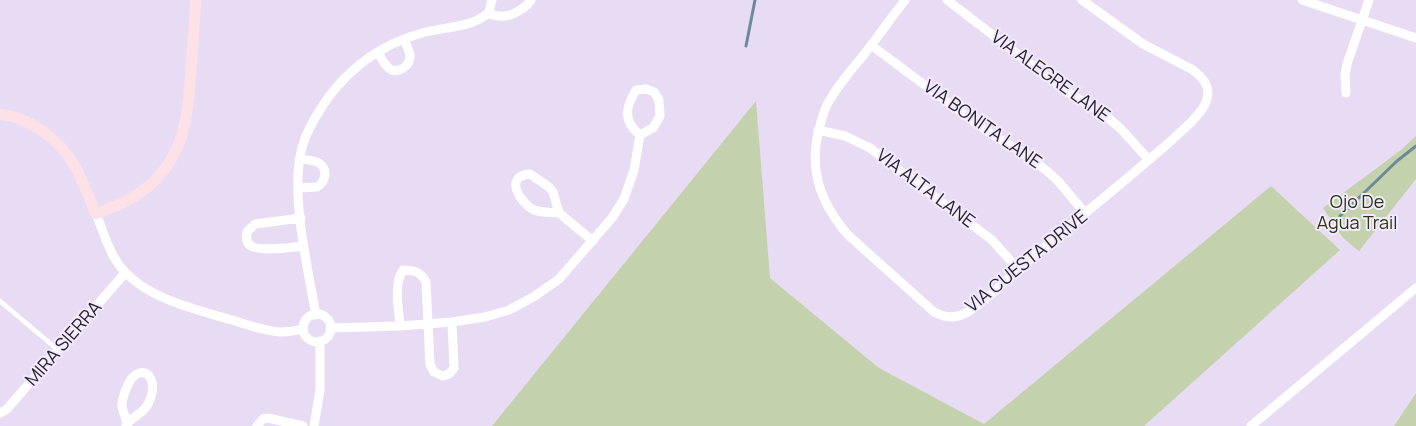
<!DOCTYPE html>
<html>
<head>
<meta charset="utf-8">
<style>
  body { margin:0 }
  canvas { display:block; background:#e8dcf5 }
</style>
</head>
<body>
<canvas width="1416" height="426"></canvas>
<script>
const ctx = document.querySelector('canvas').getContext('2d');
ctx.lineJoin = 'round';
function fill(path, color) { ctx.fillStyle = color; ctx.fill(path, 'evenodd'); }
function trace(path, color, width, dash) { ctx.strokeStyle = color; ctx.lineWidth = width; ctx.lineCap = dash ? 'butt' : 'round'; ctx.setLineDash(dash || []); ctx.stroke(path); }
function label(font, color, halo, rows, align = 'center') {
  ctx.font = font + ' Manrope,sans-serif'; ctx.lineWidth = 4; ctx.setLineDash([]); ctx.textBaseline = 'middle'; ctx.strokeStyle = halo; ctx.fillStyle = color; for (const [text, x, y, turn = 0] of rows) {
    ctx.save(); ctx.translate(x, y); ctx.rotate((+turn || 0) * Math.PI / 180); ctx.textAlign = isNaN(turn) ? turn : align; if (halo) ctx.strokeText(text, 0, 0); ctx.fillText(text, 0, 0); ctx.restore();
  }
}
const green = new Path2D(`
  M756 101 770 278 879 368 984 424 1271 186 1340 250 1144 426H492Z
  M1416 136V179L1359 251 1343 238 1323 208 1401 150Z
  M1416 393V426H1394Z`);
const stream = new Path2D(`
  M746 46 755 0
  M1340 216 1397 161 1416 146`);
const lane = new Path2D(`
  M0 301 58 350`);
const street = new Path2D(`
  M905 0C892 17 879 35 866 52 854 67 841 81 831 98 826 105 823 114 821 122 807 167 819 201 848 235L934 312C945 318 955 319 966 313 986 302 1002 283 1019 269 1067 227 1117 188 1165 146 1177 135 1200 117 1206 102 1212 87 1203 78 1193 70L1143 44 1082 0
  M947 0 1066 91 1106 116 1121 129 1149 160
  M1302 0 1416 38
  M488 14C493 14 498 17 504 16 513 16 527 7 531 0
  M871 45 985 130 1028 156 1047 171 1058 181 1085 213
  M378 52C381 58 384 65 390 69 399 74 411 65 410 55 409 50 406 44 404 39
  M646 89 654 92 659 100 660 116 653 128 640 135C623 121 625 108 636 90Z
  M1346 93 1345 75 1347 64 1369 0
  M818 130 845 136 870 148 992 240 1018 269
  M530 174 549 187 553 192 559 213C551 212 541 213 534 210 520 203 503 176 530 174Z
  M298 188 317 187C325 182 329 170 319 163 314 160 306 160 299 159
  M559 213 593 241
  M96 214C104 233 110 257 125 272 150 299 197 310 232 320 248 325 264 331 280 332 288 332 295 331 303 329
  M301 218 255 224 247 232C246 237 246 243 251 246 259 252 293 247 304 246
  M303 328a14 14 0 1 1 28 0a14 14 0 1 1-28 0Z
  M316 315C308 269 292 202 300 157 302 143 308 130 315 118 339 76 375 46 422 33 443 27 470 28 487 14 491 10 490 5 492 0
  M400 326C399 309 393 285 403 270 414 270 421 272 426 282L430 364 434 372 443 376 449 374 454 368 452 322
  M330 328 400 326 452 322 485 317 509 310 535 296 559 279 612 218 624 199 634 170 640 135
  M0 413 7 409 125 273
  M126 426C131 416 144 414 148 404 163 374 137 359 126 389 124 394 122 399 122 405 122 411 126 417 127 423
  M257 426 263 419 268 418 303 426
  M314 426 320 390V341
  M1251 426 1416 288`);
const secondary = new Path2D(`
  M0 114C30 118 59 139 74 165 83 180 89 198 96 214 115 206 134 199 150 185 186 153 188 113 191 69 193 46 194 23 196 0`);
const streetNames = [
  ["VIA ALEGRE LANE",1050,77,36],
  ["VIA BONITA LANE",982,125,35],
  ["VIA ALTA LANE",925,189,37],
  ["VIA CUESTA DRIVE",1027,262,-39],
  ["MIRA SIERRA",64,344,-49]
];
const parkNames = [
  ["Ojo De",1357,203],
  ["Agua Trail",1357,224]
];
fill(green, '#c3d2ac');
trace(stream, '#6a8b97', 3);
trace(lane, '#fff', 4.5);
trace(street, '#fff', 9);
trace(secondary, '#fce1e6', 11);
label('18px', '#25212a', '#f4eaff', streetNames);
label('18px', '#29370b', '#f4eaff', parkNames);
</script>
</body>
</html>
